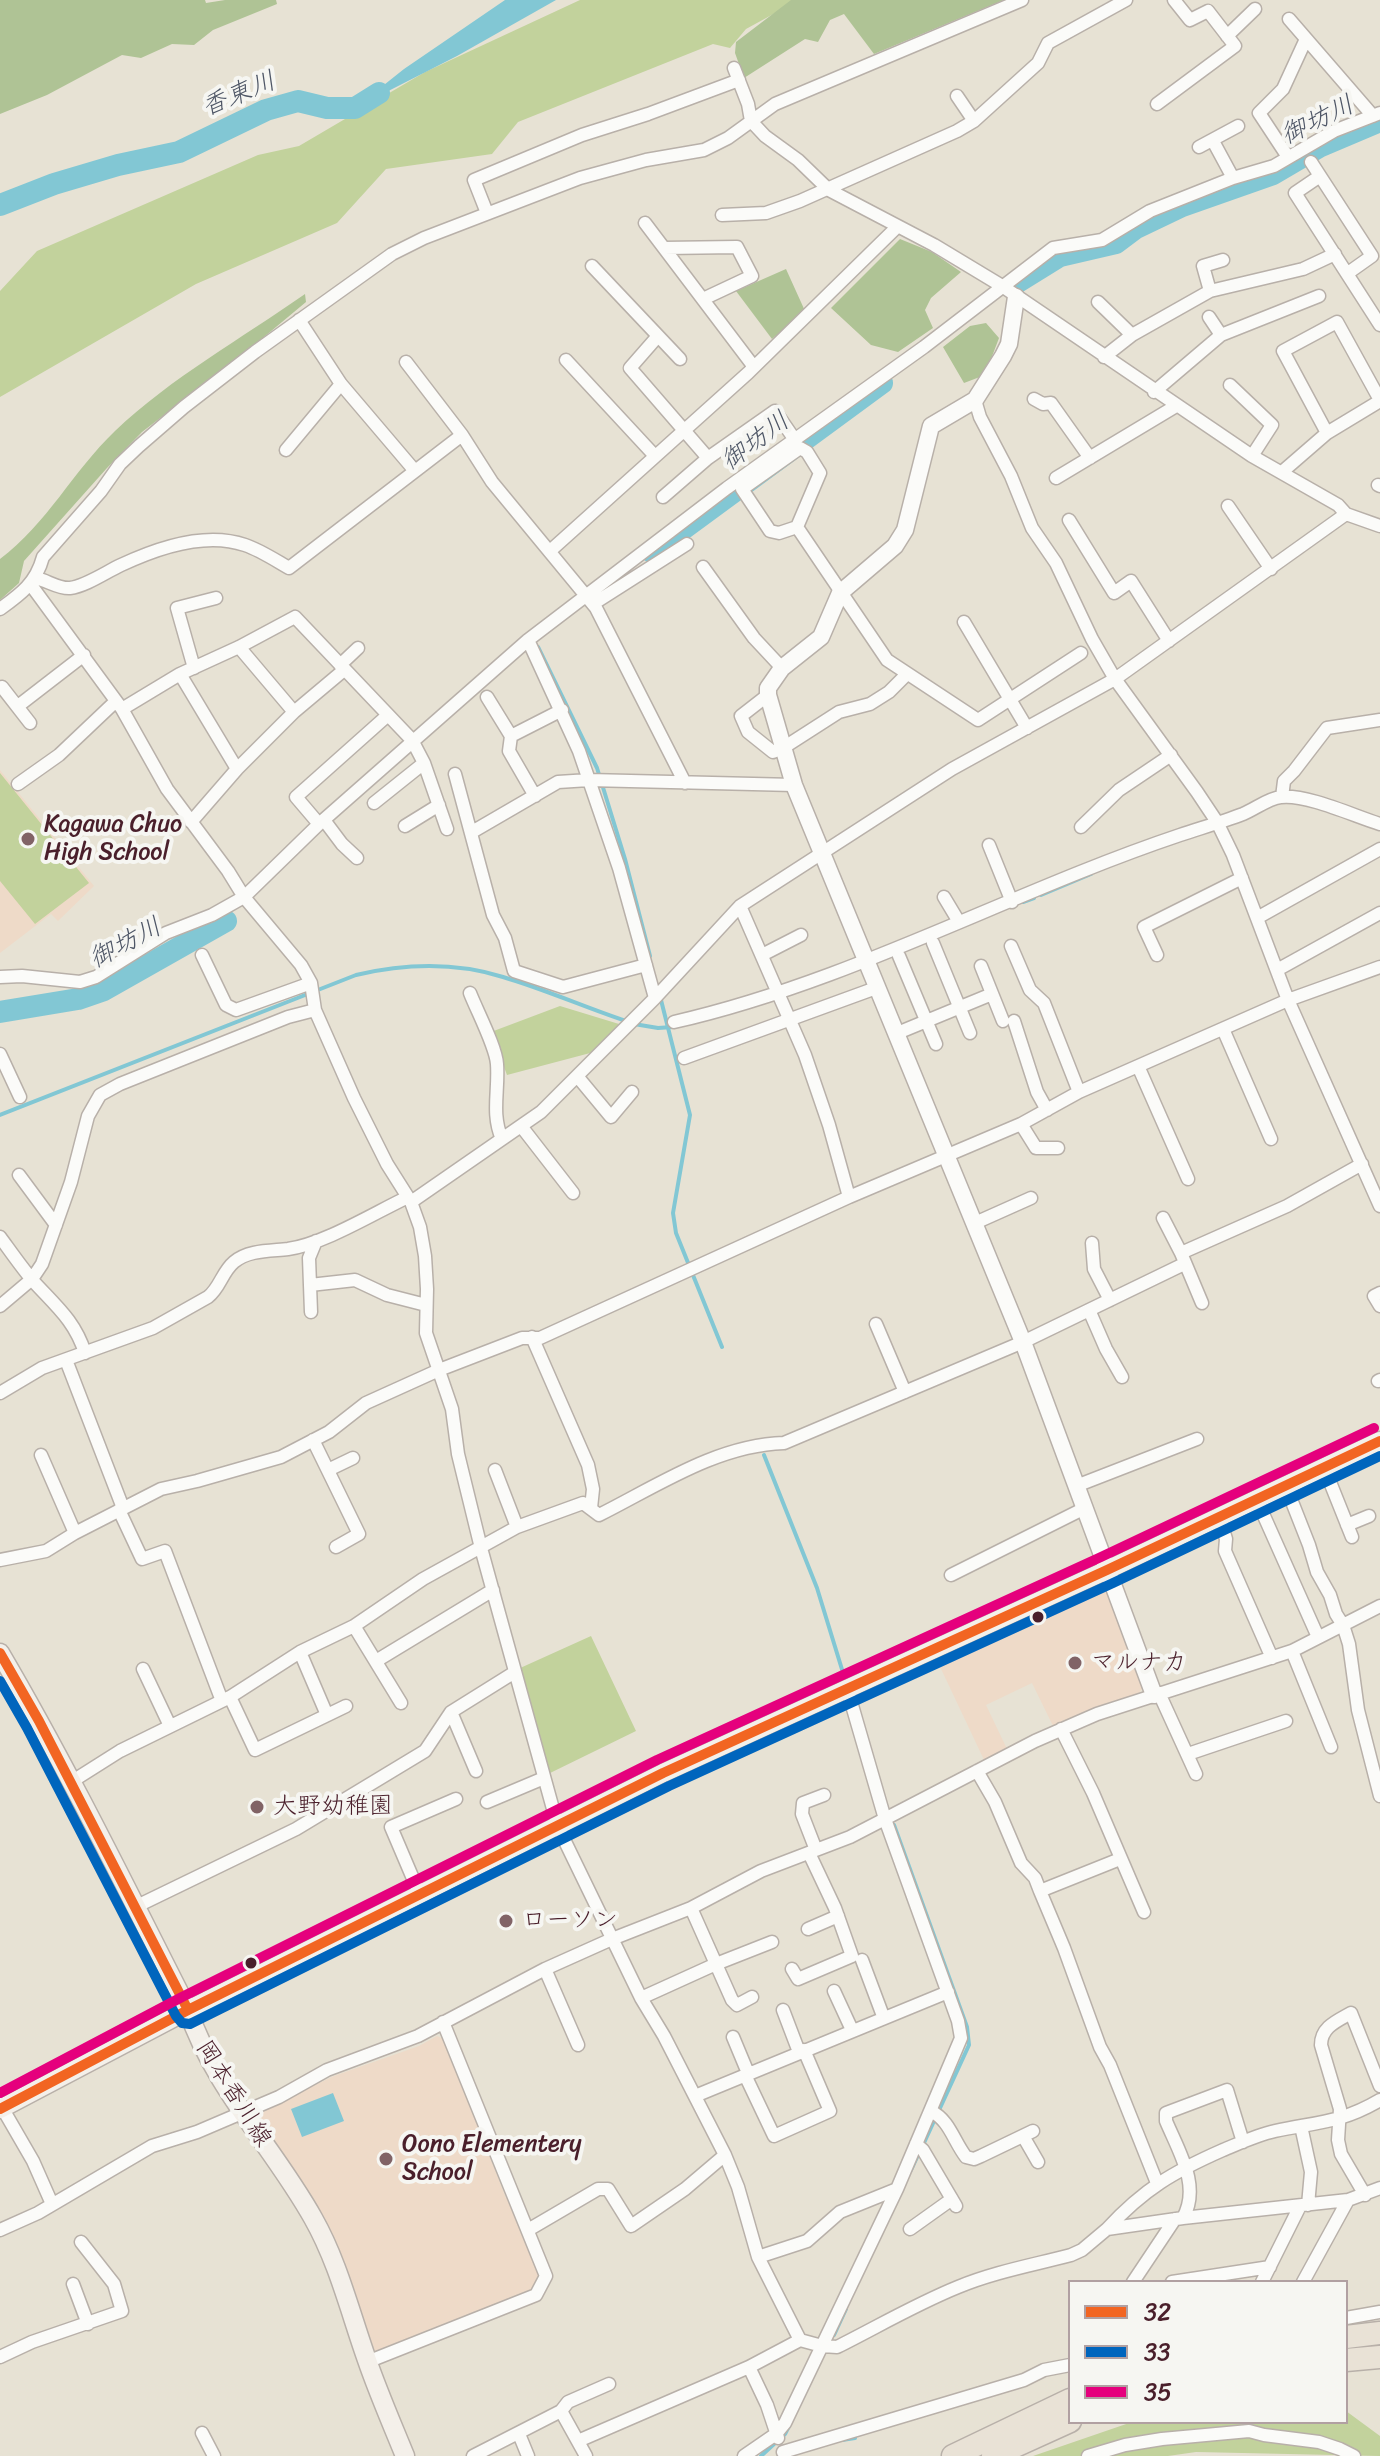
<!DOCTYPE html>
<html>
<head>
<meta charset="utf-8">
<style>
  body { margin:0 }
  #map { position:relative; width:1380px; height:2456px; overflow:hidden; background:#e7e2d4; font-family:Sriracha,sans-serif }
  canvas { display:block }
  .legend { position:absolute; left:1068px; top:2280px; width:280px; height:144px; box-sizing:border-box; background:#f6f6f2; border:2px solid #b1a0a2; margin:0; padding:10px 14px; list-style:none; font-size:24px; color:#4a1f2b }
  .legend li { display:flex; align-items:center; gap:16px; height:40px }
  .legend b { width:40px; border:2px solid #b1a0a2 }
</style>
</head>
<body>
<div id="map">
<canvas width="1380" height="2456"></canvas>
<ul class="legend">
<li><b style="height:10px;background:#f26522"></b>32</li>
<li><b style="height:10px;background:#0065bd"></b>33</li>
<li><b style="height:10px;background:#e5007d"></b>35</li>
</ul>
</div>
<script>
const ctx = document.querySelector('canvas').getContext('2d');
ctx.lineJoin = 'round';
function fill(path, color) { ctx.fillStyle = color; ctx.fill(path, 'evenodd'); }
function trace(path, color, width, dash) { ctx.strokeStyle = color; ctx.lineWidth = width; ctx.lineCap = dash ? 'butt' : 'round'; ctx.setLineDash(dash || []); ctx.stroke(path); }
function label(font, color, halo, rows, align = 'center') {
  ctx.font = font + ' Sriracha,"Klee One",sans-serif'; ctx.lineWidth = 8; ctx.setLineDash([]); ctx.textBaseline = 'middle'; ctx.strokeStyle = halo; ctx.fillStyle = color; for (const [text, x, y, turn = 0] of rows) {
    ctx.save(); ctx.translate(x, y); ctx.rotate((+turn || 0) * Math.PI / 180); ctx.textAlign = isNaN(turn) ? turn : align; if (halo) ctx.strokeText(text, 0, 0); ctx.fillText(text, 0, 0); ctx.restore();
  }
}
const built = new Path2D(`
  M0 770 94 886 58 921 51 914 0 953Z
  M1098 1579 1106 1583 1143 1687 1139 1693 1054 1728 1032 1683 986 1705 1008 1751 985 1762 934 1654Z
  M437 2036 444 2039 506 2198 511 2197 542 2275 532 2293 470 2315 378 2353 374 2351 330 2236 255 2120 258 2112 334 2076 419 2046Z`);
const green = new Path2D(`
  M580 0H799L746 29 730 48 713 44 518 122 492 154 386 169 337 223 196 284 0 397V291L37 251 258 155 299 146 425 72Z
  M0 773 89 883 35 924 0 881Z
  M560 1006 619 1024 594 1052 507 1075 491 1032Z
  M591 1636 636 1731 546 1775 518 1669Z
  M1346 2411 1380 2436V2456L1196 2452 1168 2456H1033L1132 2422H1346Z`);
const forest = new Path2D(`
  M0 0H205L206 3 225 0H276L277 4 213 30 194 45 172 44 141 58 122 55 47 95 0 114Z
  M791 0H1004L874 54 844 14 830 20 818 42 805 39 744 78 735 53 736 42Z
  M900 239 932 252 961 272 931 298 925 310 933 328 898 352 871 345 831 308Z
  M786 269 805 311 772 339 736 291Z
  M305 294 306 302 246 352 142 432 107 468 24 561 19 583 0 600V559C47 524 73 471 115 431 172 377 241 339 305 294Z
  M986 323 999 338 985 375 964 383 943 347 970 326Z`);
const water = new Path2D(`
  M505 0H556L457 56 355 108 404 69Z
  M333 2093 344 2121 302 2137 291 2109Z`);
const stream = new Path2D(`
  M538 647 597 768 625 859 650 956
  M1041 895 1091 874
  M1023 902 1034 898
  M660 996 690 1115 673 1213 676 1233 722 1347
  M634 1024 658 1028 673 1027
  M0 1115 356 975C403 964 455 962 503 977 544 989 584 1007 626 1021
  M764 1455 817 1588 844 1676
  M894 1825 967 2027 969 2045 923 2145
  M911 2170 919 2153
  M834 2335 846 2309
  M842 2440 855 2438
  M761 2456 785 2434 789 2426`);
const river = new Path2D(`
  M0 205 54 184 118 165 179 152 266 110 298 101 327 108H355L379 93
  M1018 282 1060 256 1116 243 1136 228 1182 206 1273 174 1319 147 1380 121
  M652 552 882 383
  M0 1012 78 999 104 990 226 921`);
const minor = new Path2D(`
  M1289 19 1373 116
  M1227 36 1255 9
  M734 68 748 104 751 121 765 136 798 160 829 190 934 245 1002 286 1252 456 1338 505 1346 514 1380 526
  M957 96 974 121
  M1157 104 1235 46 1208 11 1190 20 1174 0
  M1213 141 1233 178
  M1199 147 1238 126
  M1288 157 1259 113 1283 89 1306 39
  M1311 162 1372 256 1348 273
  M1320 176 1295 193 1380 325
  M487 213 474 180 582 135 648 114 739 80
  M722 215 766 213 800 201 957 131 974 121 1038 63 1048 43 1126 0
  M645 223 754 367
  M664 248 737 247 752 276 703 299
  M592 266 680 359
  M1210 291 1203 266 1223 260
  M1098 302 1132 335
  M1209 317 1221 335
  M299 320 341 384 415 471
  M658 336 630 368 708 458
  M1104 357 1132 335 1210 291 1303 269 1335 254
  M566 360 655 456
  M406 362 462 435
  M1230 385 1272 425 1252 456
  M1154 392 1221 335 1319 296
  M1034 399 1043 404 1051 403 1090 458
  M975 400 980 417 1011 476 1032 528 1056 563 1092 639 1115 679 1197 792 1217 822 1233 855 1288 1000 1380 1206
  M1327 433 1283 351 1337 322 1380 400
  M800 448 807 452 820 473 797 527 779 533 770 531 742 489Z
  M286 450 341 384
  M1282 472 1327 433 1380 401
  M1056 478 1176 406
  M1378 485 1380 486
  M663 497 708 458 775 411 795 440
  M1228 506 1271 569
  M1069 520 1114 593 1131 581 1169 641
  M797 527 887 660 978 720 1081 653
  M550 551 748 373 897 227
  M703 567 754 638 782 668
  M35 578C47 580 58 589 70 588 86 586 106 572 121 565 157 548 205 531 245 545 260 550 275 560 289 568L462 435 492 482 596 608 685 783
  M31 585 122 709 167 789 228 871 244 897 301 965 311 983 315 1010 354 1098 387 1164 411 1202 420 1227 425 1256 427 1289 426 1333 452 1409 458 1454 481 1548 558 1827 641 1998 664 2036 725 2155 738 2187 758 2257 800 2340
  M593 604 687 544
  M0 609C21 594 36 583 43 557L101 491 120 464 139 446 184 407 255 352 392 254 424 238 580 178 646 160 704 150 728 138 775 104 1022 0
  M964 622 1027 728
  M528 640 579 751 619 868 655 998
  M239 647 294 712
  M340 665 358 648
  M194 668 177 608 216 598
  M180 674 237 769
  M2 687 30 723
  M768 695 741 716 748 732 773 752 783 748 839 712 870 704 889 692 907 674
  M487 697 511 736 509 751 535 796
  M18 706 84 655
  M122 709 180 674 239 647 295 617 412 740 424 763 447 829
  M511 736 562 710
  M455 774 493 915 505 938 514 971 563 987 646 965
  M18 784 59 755 116 701
  M1282 797 1284 781 1294 771 1327 728 1380 720
  M374 803 424 763
  M324 820 342 844 357 858
  M191 822 237 769 294 712 344 670
  M319 824 296 797 388 715
  M405 826 439 805
  M1081 827 1119 790 1171 755
  M472 832 558 782 589 780 794 785
  M989 845 1012 902
  M944 897 959 922
  M740 906 805 1055 829 1125 849 1197
  M1257 918 1380 849
  M933 943 970 1033
  M1011 946 1030 990 1044 1003 1079 1092
  M202 955 226 1005 236 1010 311 983
  M762 955 801 935
  M1157 955 1144 927 1242 878
  M899 956 936 1044
  M981 966 1003 1021
  M1277 970 1380 913
  M0 977 22 976 80 982 96 977 166 933 212 915 244 897 319 824 528 640 727 488 924 347 1053 248 1102 240 1150 211 1233 178 1274 166 1334 131 1380 113
  M470 993C477 1011 496 1047 497 1064 499 1091 491 1114 502 1139
  M1014 1021 1037 1092 1047 1110
  M674 1022C850 982 1010 892 1180 835 1201 828 1222 822 1243 814 1255 809 1269 798 1281 797 1307 794 1354 816 1380 824
  M1223 1029 1271 1139
  M895 1034 992 994
  M0 1054 20 1097
  M684 1058 876 988
  M1138 1066 1188 1179
  M577 1076 611 1117 632 1092
  M1021 1124 1036 1148H1058
  M521 1126 573 1193
  M19 1175 56 1225
  M411 1202 541 1112 655 998 740 906 952 769 1115 679 1346 514
  M1163 1218 1181 1253 1202 1303
  M975 1223 1031 1198
  M0 1237C11 1252 22 1268 34 1282 56 1306 75 1321 85 1353
  M1092 1243 1094 1269 1110 1300
  M1181 1253 1287 1206 1362 1164
  M310 1285 355 1280 387 1295 426 1305
  M1380 1293 1374 1296 1380 1306
  M0 1306 32 1279 42 1264 71 1182 88 1116 100 1095 120 1084 288 1017 315 1010
  M1089 1310 1106 1349 1122 1377
  M311 1312 309 1258 316 1241
  M876 1324 905 1392
  M532 1337 588 1465 593 1489 591 1508
  M66 1360 123 1508
  M1378 1381 1380 1380
  M0 1393 42 1368 153 1328 208 1297C220 1288 222 1272 234 1262 248 1250 270 1251 288 1249 324 1244 374 1213 408 1197
  M313 1440 359 1534 336 1547
  M41 1455 75 1533
  M1324 1467 1352 1537
  M328 1470 353 1458
  M495 1470 517 1527
  M1285 1484 1309 1545 1317 1572 1330 1595 1336 1614 1343 1625 1349 1644 1358 1710 1380 1796
  M1076 1486 1197 1439
  M1256 1498 1318 1637
  M119 1510 142 1559 165 1551 222 1701
  M1219 1516 1226 1539 1225 1551 1272 1658
  M1347 1525 1369 1516
  M0 1560 46 1551 75 1533 161 1489 197 1481 281 1457 329 1432 366 1403 439 1370 522 1338H540L849 1197 1021 1124 1079 1092 1288 1000 1380 967
  M951 1575 1085 1508
  M354 1626 401 1703
  M1292 1651 1331 1747
  M300 1652 327 1715
  M376 1661 493 1590
  M143 1669 170 1726
  M1159 1693 1196 1774
  M230 1697 255 1750 346 1706
  M451 1712 476 1771
  M1061 1729 1093 1793 1144 1912
  M1188 1754 1286 1721
  M977 1771 995 1802 1021 1863 1035 1878 1040 1891 1064 1948 1100 2047 1110 2065 1157 2183
  M71 1782 120 1751 230 1697 300 1652 354 1626 423 1579 517 1527 583 1503 599 1515C657 1486 717 1445 784 1443L1023 1342 1184 1264
  M487 1802 544 1778
  M816 1850 802 1814 803 1803 824 1795
  M1040 1891 1120 1859
  M420 1895 391 1827 456 1799
  M135 1907 296 1829 425 1751 451 1712 515 1672
  M691 1908 732 2000 737 2005 752 1997
  M808 1929 838 1916
  M862 1960 883 2016
  M545 1969 578 2045
  M792 1969 798 1979 852 1956 835 1908 809 1853
  M834 1991 852 2030
  M641 1998 716 1964 772 1942
  M783 2010 799 2052
  M733 2037 748 2073
  M745 2075 774 2136 830 2111 804 2050
  M695 2096 948 1992
  M0 2104 33 2161 52 2204
  M931 2111C950 2121 953 2140 966 2157L974 2159 981 2156 1033 2131
  M1301 2126 1311 2172 1308 2205
  M1023 2136 1038 2162
  M916 2144 923 2150 956 2206
  M1365 2195 1341 2154 1338 2140 1340 2109 1321 2045C1321 2027 1337 2021 1351 2013L1380 2086
  M1183 2218C1201 2186 1179 2152 1166 2121V2113L1227 2090 1243 2142
  M910 2229 952 2199
  M1107 2229C1144 2189 1173 2172 1223 2150 1240 2143 1257 2135 1275 2131 1317 2122 1341 2123 1380 2100
  M0 2230 38 2213 152 2146 197 2132 279 2097 327 2070 418 2036 545 1969 612 1939 691 1908 761 1871 850 1837 1035 1741 1097 1714 1292 1651 1380 1606
  M528 2230 598 2189H608L631 2226 685 2189 725 2155
  M758 2257 807 2241 840 2212 897 2189
  M1133 2282 1175 2219
  M1172 2282 1270 2267
  M1262 2282 1300 2206
  M1303 2282 1348 2200
  M73 2284 88 2324
  M1346 2318 1380 2312
  M0 2357 32 2342 122 2311 114 2284 81 2242
  M367 2362 536 2295 546 2276 443 2022
  M749 2367 767 2405 778 2438
  M202 2433 214 2456
  M519 2434 528 2456
  M578 2441 749 2367 800 2340 822 2346 837 2347C877 2327 916 2304 958 2287 994 2272 1033 2265 1071 2255L1082 2250 1107 2229 1183 2218 1348 2200 1380 2188
  M783 2452 1024 2380 1044 2370 1070 2365
  M473 2456 561 2411
  M586 2456 561 2411 568 2402 609 2384
  M744 2456 776 2434 785 2423 897 2189 961 2038 958 2021 885 1819 847 1688
  M1088 2456 1125 2445 1162 2439 1249 2431 1264 2435 1319 2442 1340 2449 1354 2456`);
const tertiary = new Path2D(`
  M1016 297 1009 344 1003 356 975 400 931 426 905 530 895 546 840 593 821 637 782 668 768 688V695L794 785 1023 1342 1154 1695`);
const secondary = new Path2D(`
  M0 1653C68 1769 127 1890 188 2010 214 2088 274 2148 313 2218 338 2262 350 2312 367 2360 378 2392 392 2424 405 2456
  M0 2109 188 2010 663 1773 1107 1570 1380 1441`);
const trunk = new Path2D(`
  M1346 2337 1380 2333
  M1346 2360 1380 2357
  M953 2456 1070 2400
  M993 2456 1070 2421`);
const bus1 = new Path2D(`
  M0 1653 39 1721 188 2010
  M0 2109 188 2010 663 1773 1107 1570 1380 1441`);
const bus2 = new Path2D(`
  M0 1681 27 1728 176 2016 182 2023 190 2024 669 1786 1113 1583 1380 1456`);
const bus3 = new Path2D(`
  M0 2093 182 1997 657 1760 1101 1557 1374 1428`);
const markers = [
  [28,839,8,"#816366"],
  [1038,1617,7,"#4a1f2b"],
  [1075,1663,8,"#816366"],
  [257,1807,8,"#816366"],
  [506,1921,8,"#816366"],
  [251,1963,7,"#4a1f2b"],
  [386,2159,8,"#816366"]
];
const poiNames = [
  ["Kagawa Chuo",44,825],
  ["High School",44,853],
  ["マルナカ",1091,1663],
  ["大野幼稚園",273,1807],
  ["ローソン",522,1921],
  ["Oono Elementery",402,2145],
  ["School",402,2173]
];
const streetNames = [
  ["岡本香川線",233,2094,58]
];
const waterNames = [
  ["香東川",239,95,-22],
  ["御坊川",1318,121,-26],
  ["御坊川",756,442,-37],
  ["御坊川",126,944,-28]
];
fill(built, '#eedac8');
fill(green, '#c2d29c');
fill(forest, '#afc395');
fill(water, '#82c7d4');
trace(stream, '#82c7d4', 4);
trace(river, '#82c7d4', 22);
trace(minor, '#b8b0a9', 15);
trace(tertiary, '#b8b0a9', 19);
trace(secondary, '#b8b0a9', 21);
trace(trunk, '#b8b0a9', 25);
trace(minor, '#fbfbf9', 12);
trace(tertiary, '#fbfbf9', 16);
trace(secondary, '#f4f0ea', 18);
trace(trunk, '#e9e2d6', 22);
trace(bus1, '#f26522', 10);
trace(bus2, '#0065bd', 10);
trace(bus3, '#e5007d', 10);
for (const [x, y, r, color] of markers) { const dot = new Path2D(); dot.arc(x, y, r, 0, 2 * Math.PI); ctx.fillStyle = color; ctx.fill(dot); trace(dot, '#f6f6f2', 3); }
label('24px', '#4a1f2b', '#f6f6f2', poiNames, 'left');
label('24px', '#4a1f2b', '#f6f6f2', streetNames);
label('italic 26px', '#4e5666', '#f6f6f2', waterNames);
</script>
</body>
</html>
